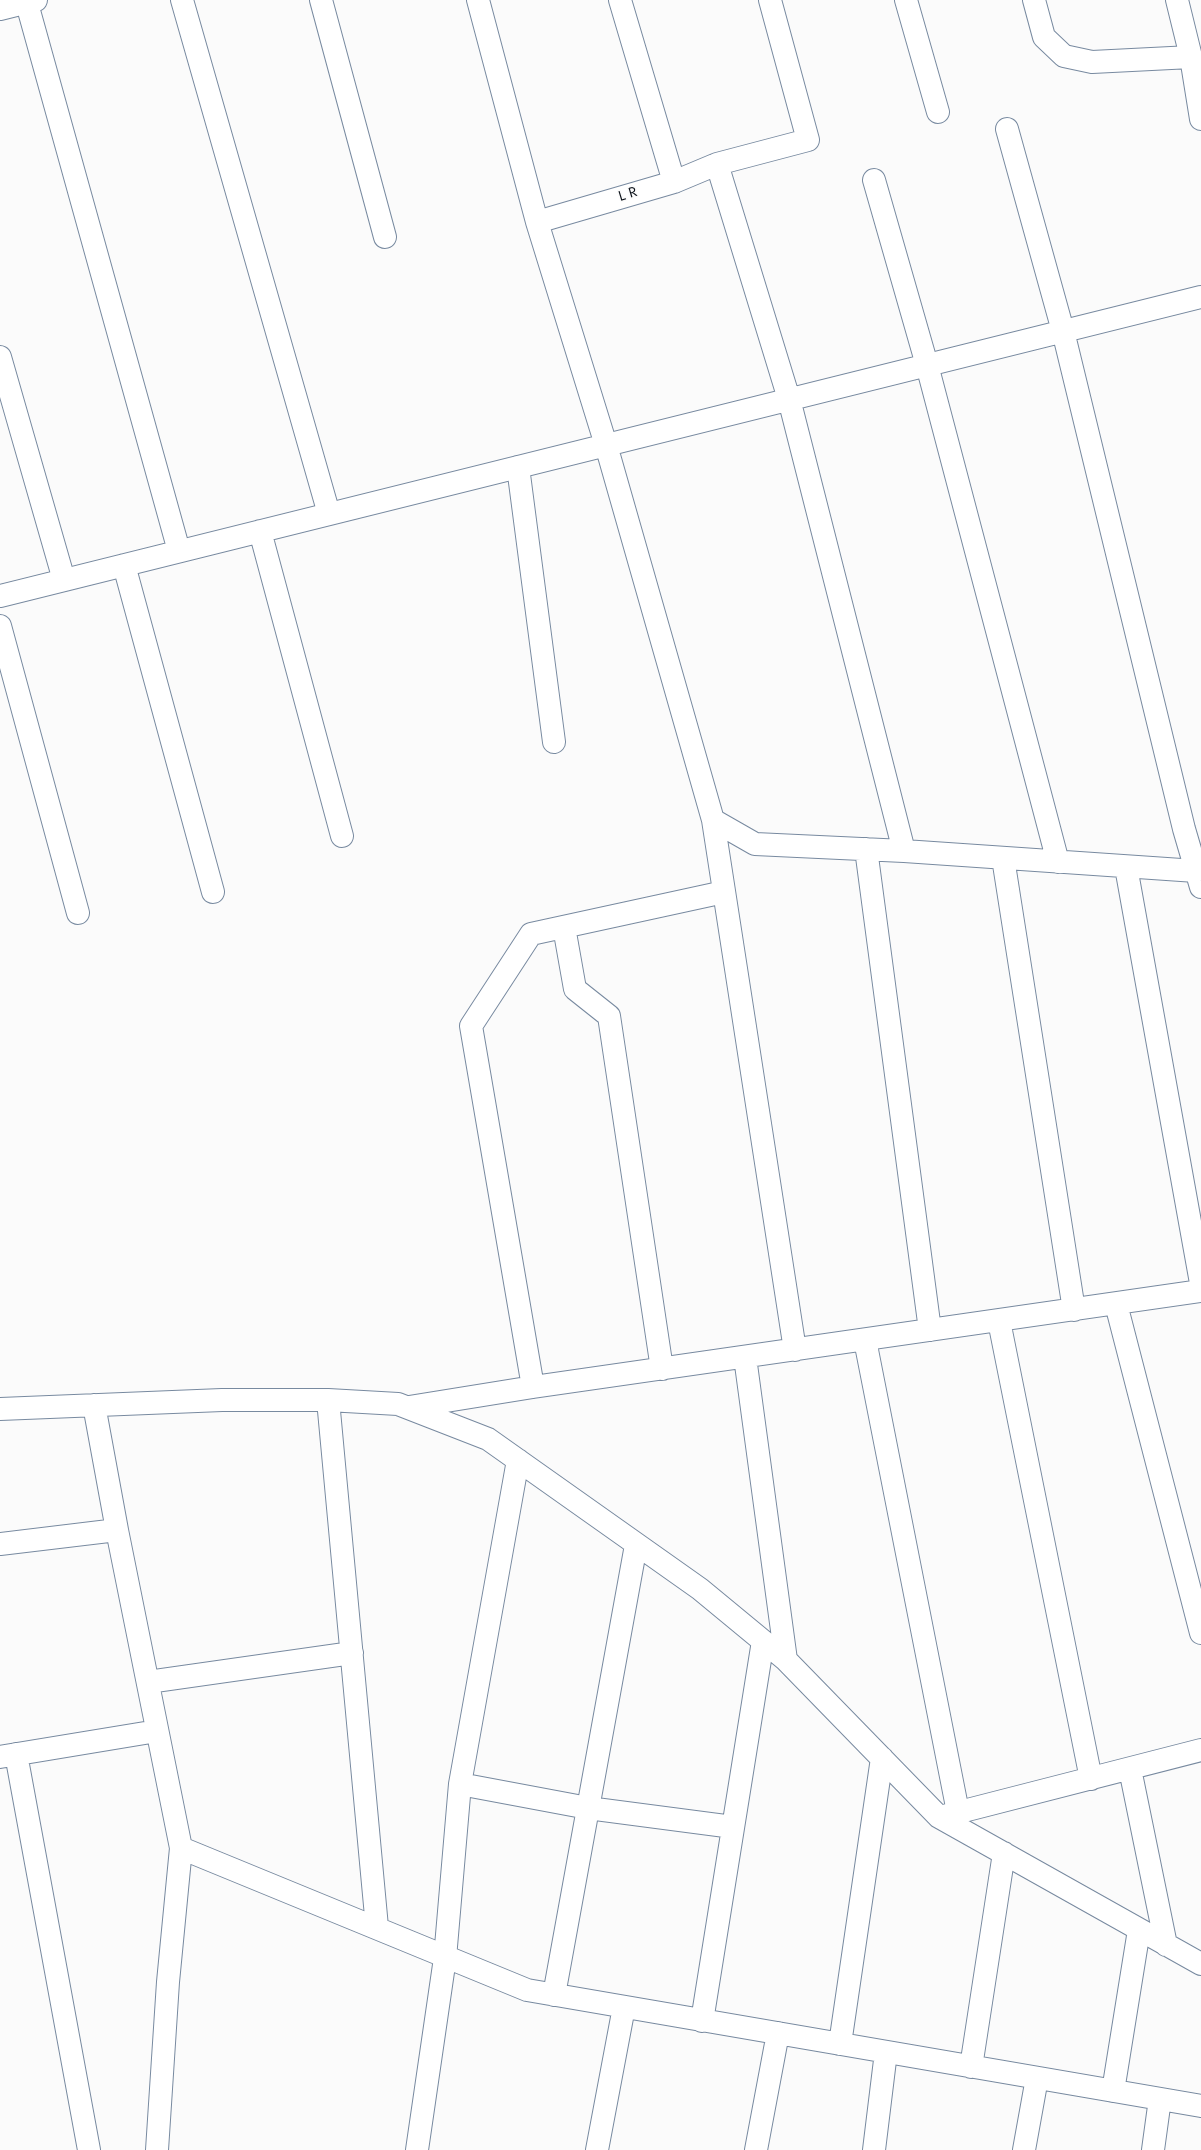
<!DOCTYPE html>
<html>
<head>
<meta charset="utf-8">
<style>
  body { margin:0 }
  canvas { display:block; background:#fbfbfb }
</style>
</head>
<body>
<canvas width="1201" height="2150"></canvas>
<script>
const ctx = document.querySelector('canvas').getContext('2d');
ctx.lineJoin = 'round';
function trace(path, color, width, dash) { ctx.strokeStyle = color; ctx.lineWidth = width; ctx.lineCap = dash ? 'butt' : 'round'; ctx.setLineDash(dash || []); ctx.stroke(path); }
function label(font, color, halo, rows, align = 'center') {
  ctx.font = font + ' Jost,sans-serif'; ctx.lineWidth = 3; ctx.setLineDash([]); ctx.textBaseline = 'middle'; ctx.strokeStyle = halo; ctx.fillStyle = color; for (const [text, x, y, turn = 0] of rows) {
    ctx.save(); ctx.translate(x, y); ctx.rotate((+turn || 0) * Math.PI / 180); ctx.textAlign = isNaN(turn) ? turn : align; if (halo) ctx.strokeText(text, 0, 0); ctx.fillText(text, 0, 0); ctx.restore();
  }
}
const minor = new Path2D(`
  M26 0 179 551
  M182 0 329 514
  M321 0 385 237
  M478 0 537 222 606 445 713 820 795 1350
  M620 0 674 182
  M770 0 808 140 717 164 789 399 904 851
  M906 0 938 112
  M1034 0 1044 37 1064 56 1092 62 1191 57
  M1177 0 1191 57 1201 119
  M0 9 36 0
  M1007 129 1063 331 1184 829 1201 887
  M874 180 927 365 1058 862
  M537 222 674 182 717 164
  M0 357 64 580
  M518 467 554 742
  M260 531 342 836
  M124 565 213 892
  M0 596 1201 297
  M0 626 78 913
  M713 820 755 844 904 851 1196 871
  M866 849 930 1330
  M1003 858 1074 1310
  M1126 867 1201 1283
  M564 927 575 989 609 1016 662 1369
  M1116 1304 1201 1633
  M999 1321 1091 1779
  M865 1340 958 1812
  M745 1357 786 1660
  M533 1387 471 1026 531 934 724 892
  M328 1400 377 1927
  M409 1407 533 1387 1201 1291
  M0 1409 222 1400H328L398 1404 488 1439 700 1589 786 1660 939 1817 1201 1964
  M117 1530 181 1848 168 1982 157 2150
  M0 1544 117 1530 94 1405
  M148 1682 352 1653
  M16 1754 89 2150
  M0 1757 157 1731
  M1130 1769 1166 1945
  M460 1784 588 1808 733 1827
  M944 1816 1201 1750
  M181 1848 527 1990 1201 2106
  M554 1995 636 1545
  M702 2021 763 1641
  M840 2044 882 1758
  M971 2067 1004 1853
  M1113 2091 1139 1930
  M417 2150 445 1958 460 1784 518 1460
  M597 2150 624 2007
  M756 2150 778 2033
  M874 2150 886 2052
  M1024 2150 1037 2078
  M1153 2150 1160 2099`);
const streetNames = [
  ["L R",628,195,-17]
];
trace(minor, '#788aa0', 24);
trace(minor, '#fff', 22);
label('14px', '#090f17', '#fbfbfb', streetNames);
</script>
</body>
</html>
